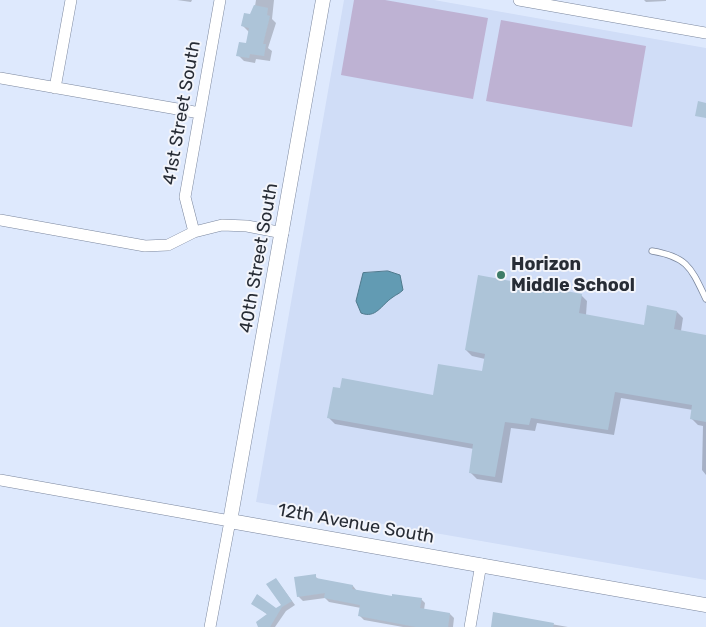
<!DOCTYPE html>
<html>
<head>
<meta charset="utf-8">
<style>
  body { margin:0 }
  canvas { display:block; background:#dee9fd }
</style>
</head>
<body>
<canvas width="706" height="627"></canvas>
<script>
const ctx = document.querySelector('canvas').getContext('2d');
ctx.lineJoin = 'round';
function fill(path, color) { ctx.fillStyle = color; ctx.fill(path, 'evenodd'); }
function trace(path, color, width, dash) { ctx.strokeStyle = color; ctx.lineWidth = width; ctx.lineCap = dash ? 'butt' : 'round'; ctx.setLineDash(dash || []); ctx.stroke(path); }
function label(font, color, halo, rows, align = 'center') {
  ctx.font = font + ' Rubik,sans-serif'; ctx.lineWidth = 4; ctx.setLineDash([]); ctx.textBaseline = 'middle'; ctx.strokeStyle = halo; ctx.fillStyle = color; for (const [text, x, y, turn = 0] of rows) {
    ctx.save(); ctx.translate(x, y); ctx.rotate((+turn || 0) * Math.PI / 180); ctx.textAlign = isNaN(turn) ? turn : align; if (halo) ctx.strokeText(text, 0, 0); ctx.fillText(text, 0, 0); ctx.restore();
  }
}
const built = new Path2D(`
  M344 0H434L706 48V580L256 502Z`);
const green = new Path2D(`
  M354 0H385L488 18 473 99 341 75Z
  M501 20 646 46 632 127 486 101Z`);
const water = new Path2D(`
  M388 271 400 275 403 290C399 294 397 294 393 297 381 305 376 319 361 313L356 301 363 273Z`);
const shadow = new Path2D(`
  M177 0H192L191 2Z
  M256 0H274L272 19 276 23 268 48 272 51 270 61 256 59 255 63 244 61 238 55 247 44 249 32 243 26 254 12Z
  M644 0H666V1L646 2Z
  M581 295 587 301 586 315 645 327 677 312 683 318 681 331 706 336V475L702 470 703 426 698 425 691 418 693 410 621 398 614 435 537 423 535 431 511 428 502 483 477 479 470 472 474 449 335 424 329 418 434 397 483 372 485 359 472 356 466 350Z
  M315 576 319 580 353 586 357 591 393 597 421 599 425 603 424 610 450 614 454 618 453 627H403L364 620 359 615 361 608 329 602 325 598 303 601 298 596Z
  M279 583 295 605 286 611 275 627H258L259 621 268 615 252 603 276 610 283 605Z
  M494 614 568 627H492Z`);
const building = new Path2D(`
  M254 5 268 8 267 15 270 16 263 44H266L264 56 250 54 249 58 236 56 239 42 246 43 249 28 241 26 244 13 250 14Z
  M698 101 706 103V118L695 116Z
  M478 275 582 294 579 313 644 325 647 305 677 311 674 329 706 335V422L690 419 692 405 615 392 608 430 531 418 529 425 505 422 495 477 469 473 473 444 327 418 333 387 340 388 342 378 433 395 438 364 482 371 485 354 465 350Z
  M316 574V578L353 585 352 589 392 596V594L422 598 420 608 450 613 448 627H416L358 616 360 605 324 598 325 593 297 597 294 577Z
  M276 578 292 601 282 607 270 627H258L256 622 267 614 251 604 257 594 276 608 281 605 266 584Z
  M493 612 554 623 553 627H491Z`);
const service = new Path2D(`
  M652 251C688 257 691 268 706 299`);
const minor = new Path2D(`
  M519 0 706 33
  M0 78 200 113
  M55 88 71 0
  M0 220 145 246 168 245 194 232 222 225 247 226 283 233
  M194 232 185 197 220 0
  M0 480 230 521 210 627
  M470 627 481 564`);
const tertiary = new Path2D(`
  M323 0 230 521 706 605`);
const markers = [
  [501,275,5,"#3f7c68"]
];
const streetNames = [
  ["41st Street South",182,113,-80],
  ["40th Street South",259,258,-80],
  ["12th Avenue South",356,524,10]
];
const poiNames = [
  ["Horizon",511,265],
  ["Middle School",511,286]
];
fill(built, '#d0ddf7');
fill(green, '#beb2d3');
fill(water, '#629bb3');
trace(water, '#507a8d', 1);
fill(shadow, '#0003');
fill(building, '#adc4d8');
trace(service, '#7b879e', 7);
trace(minor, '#7b879e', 12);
trace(tertiary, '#7b879e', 15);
trace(service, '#fff', 5.5);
trace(minor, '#fff', 11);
trace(tertiary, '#fff', 14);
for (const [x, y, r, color] of markers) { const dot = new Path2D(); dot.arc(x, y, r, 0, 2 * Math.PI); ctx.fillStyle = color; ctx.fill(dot); trace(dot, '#f3f5fb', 2); }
label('18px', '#272c35', '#f3f5fb', streetNames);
label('bold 18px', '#272c35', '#f3f5fb', poiNames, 'left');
</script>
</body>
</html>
